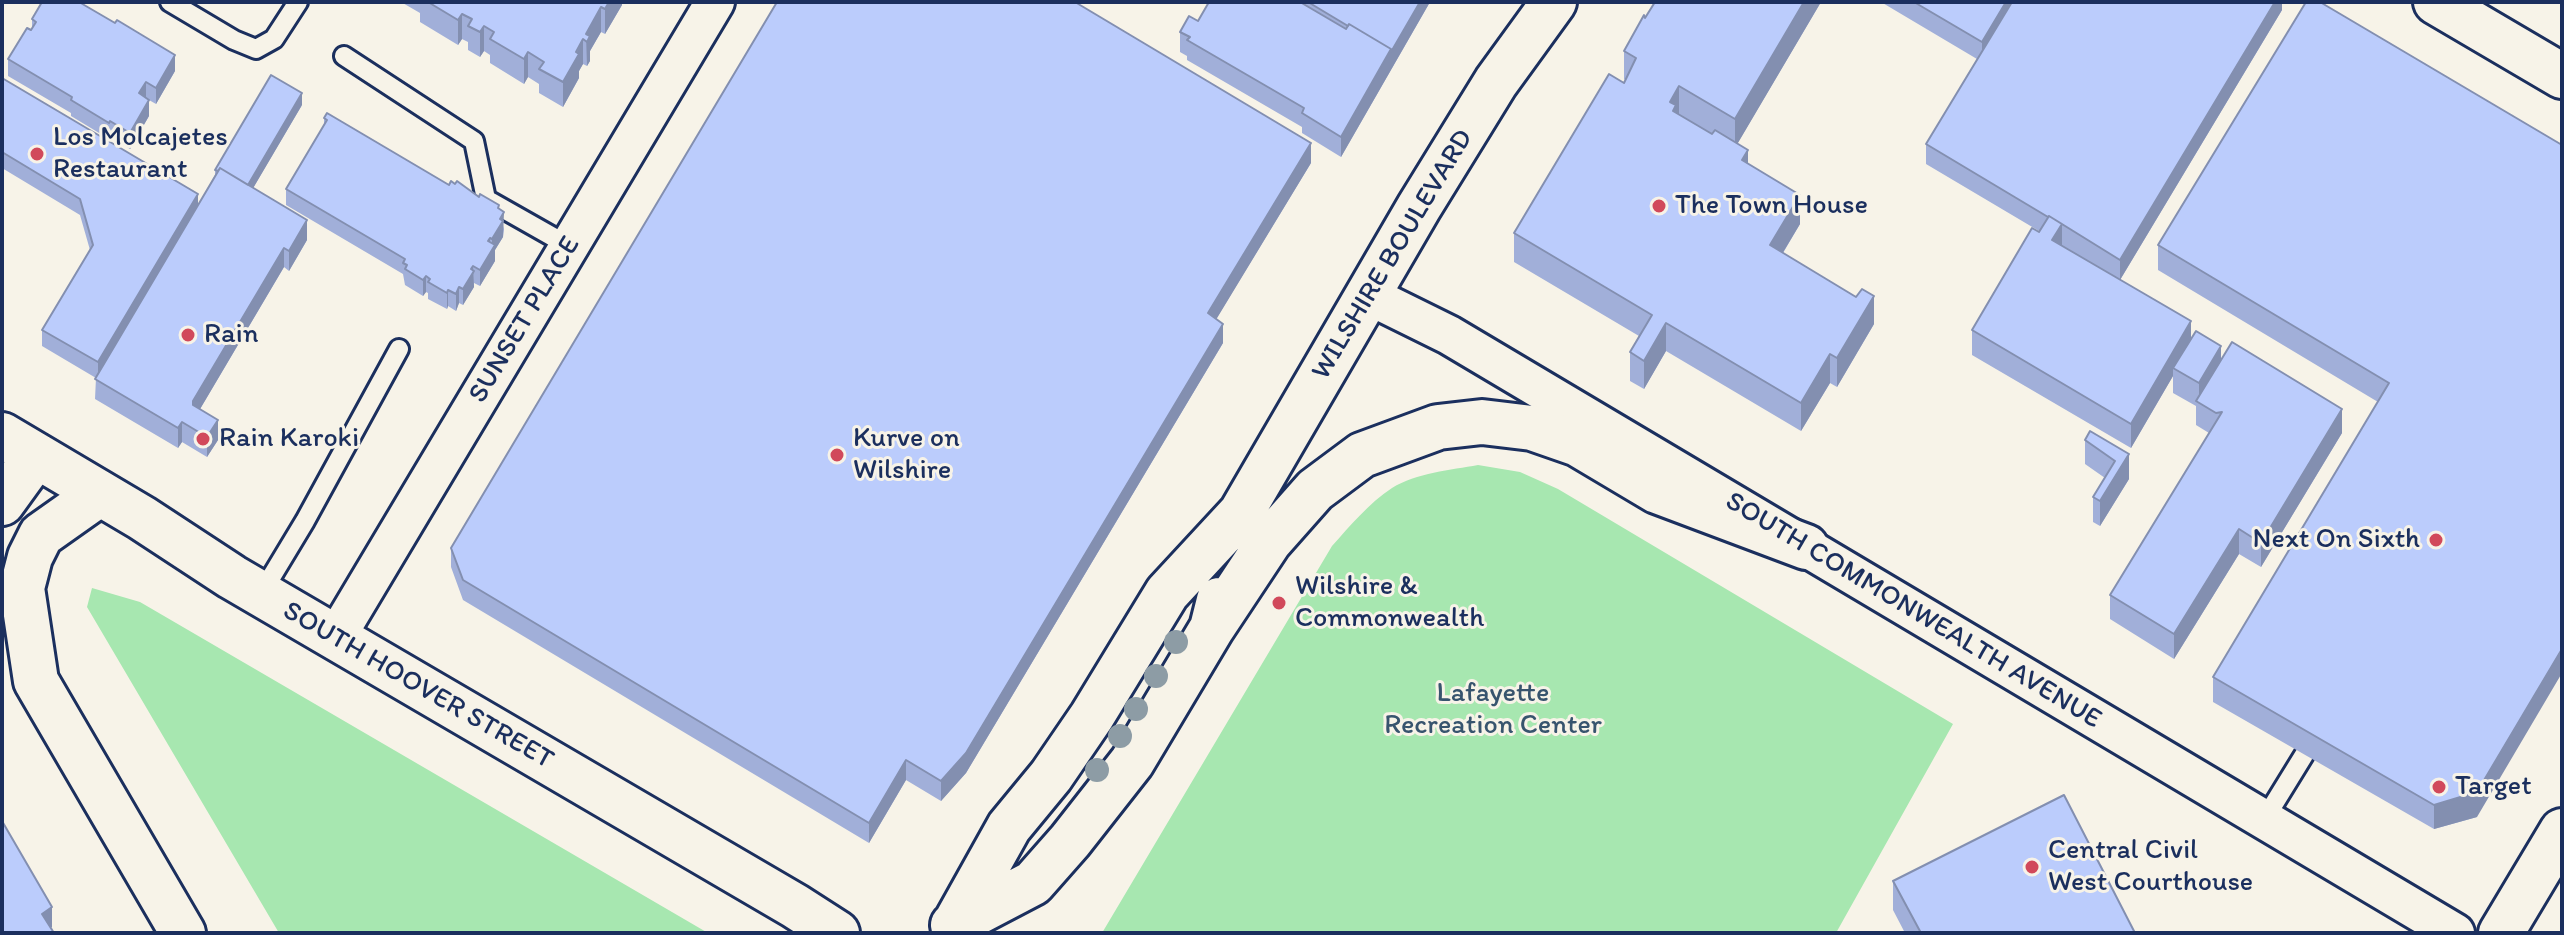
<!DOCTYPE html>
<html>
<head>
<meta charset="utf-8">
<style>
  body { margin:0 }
  #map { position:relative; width:2564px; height:935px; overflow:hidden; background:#f7f3e8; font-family:Itim,sans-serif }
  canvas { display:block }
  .frame { position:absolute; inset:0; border:4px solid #1b2f5e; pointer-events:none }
</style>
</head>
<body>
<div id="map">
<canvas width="2564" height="935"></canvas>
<div class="frame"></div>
</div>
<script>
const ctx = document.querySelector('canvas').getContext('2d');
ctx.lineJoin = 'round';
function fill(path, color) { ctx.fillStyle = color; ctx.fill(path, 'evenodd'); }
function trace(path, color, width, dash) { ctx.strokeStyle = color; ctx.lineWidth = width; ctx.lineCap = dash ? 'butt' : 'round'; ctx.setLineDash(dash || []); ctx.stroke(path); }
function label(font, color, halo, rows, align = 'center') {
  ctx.font = font + ' Itim,sans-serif'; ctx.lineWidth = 6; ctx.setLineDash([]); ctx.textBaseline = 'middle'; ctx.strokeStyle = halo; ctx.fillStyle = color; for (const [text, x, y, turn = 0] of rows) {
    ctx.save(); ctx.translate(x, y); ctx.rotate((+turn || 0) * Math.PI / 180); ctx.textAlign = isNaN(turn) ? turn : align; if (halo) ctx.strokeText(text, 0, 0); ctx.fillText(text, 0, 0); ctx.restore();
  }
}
const green = new Path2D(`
  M1478 465 1520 472 1558 489 1953 724 1836 933H1102L1332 546C1350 526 1369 503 1392 488 1416 473 1451 470 1478 465Z
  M92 588 140 602 708 933H279L87 607Z`);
const lane = new Path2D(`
  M170 2 234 40 256 49 274 39 298 2
  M344 56 474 141 486 199 569 246
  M261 594 305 521 399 349
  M2264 820 2304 755`);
const street = new Path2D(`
  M1368 295 1449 335 2455 933
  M336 637 715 2`);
const secondary = new Path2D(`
  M2436 2 2562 76
  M2 435 142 518 232 577 795 906 837 933
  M99 494 41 535 30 557 22 588 36 681 183 933
  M2 503 36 456
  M2501 933 2562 831`);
const primary = new Path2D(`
  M1212 628 1269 542 1315 490 1362 455 1438 427 1482 422 1532 428 1578 444 1657 491 1806 547
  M956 922 1009 827 1051 776 1092 716 1167 593 1241 513 1419 207 1496 82 1554 2
  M953 925 1033 883 1070 841 1132 762 1212 628 1219 600`);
const trees = [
  [1176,642],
  [1156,676],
  [1136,709],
  [1120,736],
  [1097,770]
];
const wall = new Path2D(`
  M401 2H622V5L605 34 601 32 590 51V61L587 66 583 64 579 71V78L563 107 539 93V84L528 77 524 84 490 63V55L484 51 480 57 468 50V42L462 39 458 45 420 22V13Z
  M1209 2H1430L1341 157 1302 133V127L1187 60V56L1180 52V32L1198 21Z
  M1655 2H1821L1737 144 1748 163 1800 224 1783 253 1874 324 1837 387 1830 383 1801 431 1666 351 1644 389 1630 381V352L1639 336 1514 262V233L1625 80 1624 79V51Z
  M1881 2H2282V10L2120 280 2191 339 2221 360 2342 433 2261 567 2239 554 2174 659 2110 619V595L2209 433 2196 425V406L2173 393V376L2131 448 1972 355V330L2039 231 1926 164V144L1977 59Z
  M2320 2 2477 817 2434 829 2213 702V677L2378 402 2158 270V245Z
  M32 19 175 71 156 104 149 100V116L130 149 110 137 109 139 71 116V113L8 76V59L32 29Z
  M2 78 198 205 215 175V170L302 105 253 188 307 240 289 271 284 267 200 409 218 440 207 457 182 442 178 448 95 399 96 378 42 346V330L90 250 80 215 2 168Z
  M324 118 449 185 479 197 499 209 504 229 503 237 495 250V261L480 286 474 283V287L463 305 459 303 456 311 448 306 447 309 428 299V293L426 292 423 296 405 285 403 274 286 205V189L324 125Z
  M1311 163 1216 319 1223 343 966 773 941 801 906 780 869 843 463 600 451 567V548Z
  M2085 440 2129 454V479L2100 526 2093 522V497L2105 478 2085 464Z
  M1893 881 2135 933H1905L1893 910Z`);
const shadedWall = new Path2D(`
  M609 2H622V5L605 34V9Z
  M1420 2H1430L1341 157V137L1391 49Z
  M1804 2H1821L1735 148V119Z
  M2006 2H2017L1982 62V42Z
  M2275 2H2282V10L2120 280V260Z
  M601 7V32L590 51V61L587 66 586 34Z
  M462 14V39L458 45V20Z
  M484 26V51L480 57V32Z
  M583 39V64L579 71V78L563 107V82Z
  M528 52V77L524 84V59Z
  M175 55V71L156 104V88Z
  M146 82V98L139 93Z
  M1679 86V115L1676 120 1670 102Z
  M302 93V105L245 202V190Z
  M149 100V116L130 149V133Z
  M1311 143V163L1208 333V313Z
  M1748 150V179L1742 160Z
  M198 194V210L98 379V362Z
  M1800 195V224L1770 274V245Z
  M504 212 503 237 495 250V261L480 286V270L488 241 490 238V254L492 250V239Z
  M307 220V240L289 271V251Z
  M2062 224V248L2052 240Z
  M284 248V267L193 421V401Z
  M473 266 474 287 463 305V289Z
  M426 276V292L423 296V280Z
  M459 287V303L456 311V294Z
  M448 290V306L447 309V293Z
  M1874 296V324L1837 387V358Z
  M2191 321V346L2173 368V376L2131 448V424Z
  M1666 323V351L1644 389V361Z
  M1223 324V343L966 773 941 801V781Z
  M2221 346V371L2199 403V383Z
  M1830 354V383L1801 431V403Z
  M2342 409V433L2261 567V543Z
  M218 420V440L207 457V437Z
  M182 422V442L178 448V428Z
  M2129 454V479L2100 526V501Z
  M2239 529V554L2174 659V634Z
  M2562 649V673L2477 817 2434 829V805Z
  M906 760V780L869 843V823Z
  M52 907V927L43 933 42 914Z`);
const building = new Path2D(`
  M42 2H79L115 23 117 20 175 55 156 88 146 82 139 93 149 100 130 133 110 121 109 123 71 100 72 97 8 59 27 28 31 30 36 22 32 19Z
  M428 2H609L605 9 601 7 586 34 590 36 587 42 583 39 576 52 579 54 563 82 539 69 544 62 528 52 524 59 490 39 494 32 484 26 480 32 468 26 472 19 462 14 458 20Z
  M777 2H1075L1311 143 1208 313 1223 324 966 753 941 781 906 760 869 823 463 580 451 548Z
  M1209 2H1300L1346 29 1349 24 1391 49 1341 137 1302 113 1304 108 1187 40 1190 37 1180 32 1189 16 1198 21Z
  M1308 2H1420L1391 52V49L1349 24 1348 26Z
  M1655 2H1804L1735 119 1679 86 1670 102 1676 105 1673 111 1712 134 1715 130 1748 150 1742 160 1800 195 1770 245 1856 297 1862 289 1874 296 1837 358 1830 354 1801 403 1666 323 1644 361 1630 352 1652 315 1514 233 1609 74 1624 83 1636 58 1624 51 1644 15 1645 18Z
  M1914 2H2006L1982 42Z
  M2012 2H2275L2120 260 2049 216 2048 217 1926 144Z
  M2306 2H2320L2562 145V649L2477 792 2434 805 2213 677 2389 383 2158 245Z
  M271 75 302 93 248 185 220 168 218 171 215 170Z
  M2 78 198 194 98 362 42 330 93 245 80 199 2 152Z
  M327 113 449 185 451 181 455 184 457 181 479 197 480 194 499 205 498 208 504 212 500 219 503 221 492 239 490 238 488 241 495 245 480 270 473 266 471 269 474 271 463 289 459 287 456 294 448 290 447 293 428 282 430 279 426 276 423 280 405 269 407 265 403 263 405 259 286 189 327 120 324 118Z
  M220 168 307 220 289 251 284 248 193 401V405L218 420 207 437 182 422 178 428 95 379Z
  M2049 216 2062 224 2052 240 2191 321 2131 424 1972 330 2032 228 2039 232Z
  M2196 331 2221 346 2199 383 2173 368Z
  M2232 342 2342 409 2261 543 2239 529 2174 634 2110 595 2222 412 2216 413 2196 401Z
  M2090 431 2129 454 2100 501 2093 497 2115 461 2085 440Z
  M2064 795 2135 933H1921L1893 881Z
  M2 821 52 907 42 914 54 933H2Z`);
const markers = [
  [37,154,8,"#d1495b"],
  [1659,206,8,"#d1495b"],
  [188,335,8,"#d1495b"],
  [203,439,8,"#d1495b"],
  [837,455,8,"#d1495b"],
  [2436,540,8,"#d1495b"],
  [1279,603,8,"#d1495b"],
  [2439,787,8,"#d1495b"],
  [2032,867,8,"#d1495b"]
];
const poiNames = [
  ["Los Molcajetes",53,138],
  ["Restaurant",53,170],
  ["The Town House",1675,206],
  ["Rain",204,335],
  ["Rain Karoki",219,439],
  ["Kurve on",853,439],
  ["Wilshire",853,471],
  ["Next On Sixth",2420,540,"right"],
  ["Wilshire &",1295,587],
  ["Commonwealth",1295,619],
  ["Target",2455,787],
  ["Central Civil",2048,851],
  ["West Courthouse",2048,883]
];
const streetNames = [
  ["WILSHIRE BOULEVARD",1393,255,-59],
  ["SUNSET PLACE",525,320,-59],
  ["SOUTH COMMONWEALTH AVENUE",1913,611,31],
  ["SOUTH HOOVER STREET",418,686,30]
];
const parkNames = [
  ["Lafayette",1493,694],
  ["Recreation Center",1493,726]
];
fill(green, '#a7e7b0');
trace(lane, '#1b2f5e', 24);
trace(street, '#1b2f5e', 44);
trace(secondary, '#1b2f5e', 50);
trace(primary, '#1b2f5e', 50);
trace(lane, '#f7f3e8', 18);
trace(street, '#f7f3e8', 38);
trace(secondary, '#f7f3e8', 44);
trace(primary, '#f7f3e8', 44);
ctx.fillStyle = '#8d9ca5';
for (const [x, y] of trees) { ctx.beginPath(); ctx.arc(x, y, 12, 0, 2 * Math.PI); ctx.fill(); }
fill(wall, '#a1afd9');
fill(shadedWall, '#838fb0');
fill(building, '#bbccfc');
trace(building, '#838fb0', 2);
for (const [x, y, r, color] of markers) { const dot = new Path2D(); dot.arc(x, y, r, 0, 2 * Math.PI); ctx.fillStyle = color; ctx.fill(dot); trace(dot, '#f7f3e8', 3); }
label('28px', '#1b2f5e', '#f7f3e8', poiNames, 'left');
label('28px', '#1b2f5e', '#f7f3e8', streetNames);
label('28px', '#37546e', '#f7f3e8', parkNames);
</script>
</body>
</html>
